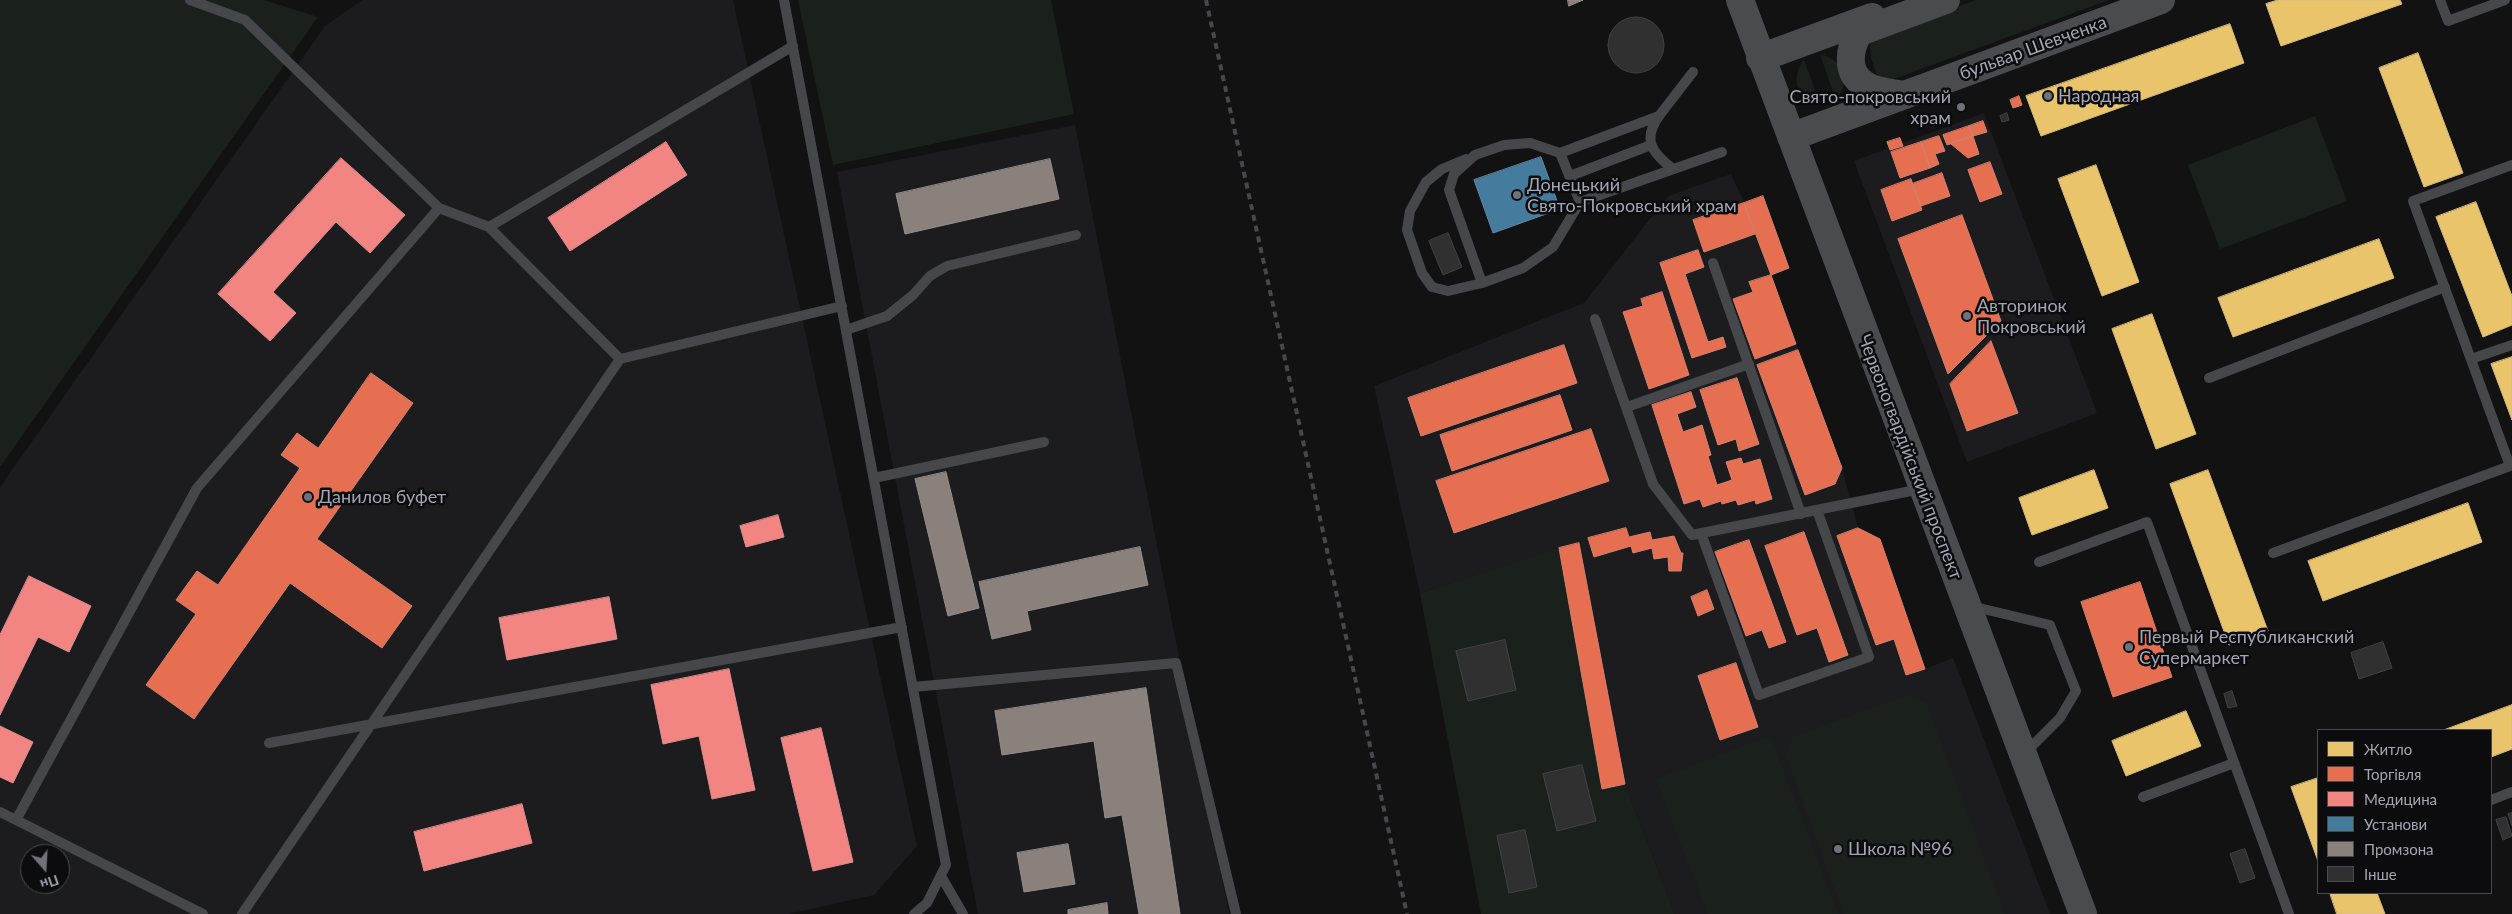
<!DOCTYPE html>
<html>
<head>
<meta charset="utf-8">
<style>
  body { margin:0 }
  #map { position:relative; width:2512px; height:914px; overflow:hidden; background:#121212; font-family:Lato,sans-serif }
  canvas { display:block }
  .legend { position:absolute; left:2317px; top:729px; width:175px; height:165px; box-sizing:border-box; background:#0c0c0e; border:1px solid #484a50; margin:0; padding:6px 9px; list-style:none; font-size:15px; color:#a2a6b4 }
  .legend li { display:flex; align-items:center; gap:10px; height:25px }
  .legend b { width:25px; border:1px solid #484a50 }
  .north { position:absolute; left:20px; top:844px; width:50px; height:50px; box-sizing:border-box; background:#0c0c0e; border:1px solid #484a50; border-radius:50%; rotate:161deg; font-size:14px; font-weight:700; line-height:20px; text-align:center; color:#a2a6b4 }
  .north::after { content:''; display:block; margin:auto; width:18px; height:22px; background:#70727b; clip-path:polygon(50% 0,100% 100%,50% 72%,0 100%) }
</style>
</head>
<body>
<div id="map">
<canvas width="2512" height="914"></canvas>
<ul class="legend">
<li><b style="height:14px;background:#e9c46a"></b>Житло</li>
<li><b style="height:14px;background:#e76f51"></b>Торгівля</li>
<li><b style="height:14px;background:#f28482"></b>Медицина</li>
<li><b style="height:14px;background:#457b9d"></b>Установи</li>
<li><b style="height:14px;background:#8a817c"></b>Промзона</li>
<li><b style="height:14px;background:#303031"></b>Інше</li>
</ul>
<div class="north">Пн</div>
</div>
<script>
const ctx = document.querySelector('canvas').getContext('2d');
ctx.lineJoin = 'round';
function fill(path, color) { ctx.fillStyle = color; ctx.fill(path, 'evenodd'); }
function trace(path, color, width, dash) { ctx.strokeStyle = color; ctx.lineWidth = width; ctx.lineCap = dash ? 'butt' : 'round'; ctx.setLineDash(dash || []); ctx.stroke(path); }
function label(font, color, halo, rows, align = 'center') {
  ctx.font = font + ' Lato,sans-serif'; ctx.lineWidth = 5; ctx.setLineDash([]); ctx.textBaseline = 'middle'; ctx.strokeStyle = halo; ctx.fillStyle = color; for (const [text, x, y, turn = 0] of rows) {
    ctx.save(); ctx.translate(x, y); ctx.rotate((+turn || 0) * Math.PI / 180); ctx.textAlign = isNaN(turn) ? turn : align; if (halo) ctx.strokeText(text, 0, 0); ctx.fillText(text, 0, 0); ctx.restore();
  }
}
const built = new Path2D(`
  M362 0H733L917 846 874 895 788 914H0V487L325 26ZM30 854H60V884H30Z
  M1984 113 2097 413 1967 462 1854 161Z
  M1075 125 1229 914H978L837 172Z
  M1731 174 1744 202 1763 196 1789 268 1771 275 1842 468 1858 528 1925 669 1953 658 2050 914H1675L1625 784 1602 789 1559 549 1420 593 1374 386 1584 303 1668 196Z`);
const green = new Path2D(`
  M0 0H264L318 17 0 467Z
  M798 0H1051L1074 114 833 165Z
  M1976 0H2109L1891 80 1877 75 1871 58 1870 44 1884 33Z
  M1820 54C1844 60 1852 80 1836 100Z
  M1804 59 1820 105C1796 99 1790 78 1804 59Z
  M2315 116 2347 201 2220 249 2188 165Z
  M1559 548 1602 789 1625 784 1675 914H1481L1420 593Z
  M1907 695 1926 703 2005 914H1844L1786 755 1793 737Z
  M1770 736 1836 909 1838 914H1708L1656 779Z`);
const homes = new Path2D(`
  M2278 0H2400L2402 4 2281 46 2266 4Z
  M2230 24 2244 63 2041 136 2026 96Z
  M2418 53 2463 173 2424 187 2379 68Z
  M2096 165 2139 282 2102 296 2058 179Z
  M2476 202 2512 296V325L2483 337 2436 217Z
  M2379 239 2394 278 2233 337 2218 298Z
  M2152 314 2196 434 2156 449 2112 329Z
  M2512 357V420L2491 364Z
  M2094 470 2108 508 2032 535 2019 498Z
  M2208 470 2268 631 2229 645 2170 484Z
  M2468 503 2482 542 2323 601 2308 561Z
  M2512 705V749L2491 757V730H2444Z
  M2186 711 2201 746 2126 776 2112 741Z
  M2318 778V861L2291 787Z
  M2330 893H2377L2385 914H2337Z`);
const shops = new Path2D(`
  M2019 96 2022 105 2013 108 2010 100Z
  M1983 121 1987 132 1973 136 1969 126Z
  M1969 126 1973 136 1947 145 1943 135Z
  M1939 136 1945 151 1935 154 1939 164 1930 168 1921 142Z
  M1973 136 1979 154 1968 158 1951 144Z
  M1900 138 1903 146 1890 150 1887 142Z
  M1921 142 1930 168 1900 178 1891 152Z
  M1990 162 2002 194 1980 202 1968 170Z
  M1942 173 1950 196 1921 206 1912 184Z
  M1911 179 1922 210 1892 221 1881 190Z
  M1763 196 1789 268 1771 275 1744 203Z
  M1744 203 1755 234 1704 252 1693 220Z
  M1962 215 2001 321 1948 374 1898 239Z
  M1698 250 1704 267 1685 274 1708 342 1723 337 1726 347 1692 358 1660 263Z
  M1771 275 1796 344 1755 359 1733 299 1753 292 1749 282Z
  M1662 292 1689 375 1649 389 1623 312 1643 306 1641 299Z
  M1991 341 2018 413 1967 431 1950 384Z
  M1564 345 1577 383 1421 436 1408 398Z
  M1798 350 1842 468 1835 484 1805 495 1757 365Z
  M371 373 413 403 317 539 412 606 382 648 290 583 194 719 146 685 196 614 176 600 197 571 218 585 300 468 281 455 297 433 318 448Z
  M1737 378 1759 444 1739 451 1736 439 1718 445 1700 390Z
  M1691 392 1696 407 1677 414 1683 432 1702 425 1711 455 1708 456 1717 485 1732 480 1726 462 1741 458 1743 464 1760 459 1772 499 1756 504 1755 500 1738 505 1736 500 1722 504 1721 501 1703 507 1700 499 1684 504 1652 405Z
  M1560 395 1572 430 1452 471 1440 435Z
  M1591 429 1609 481 1454 533 1436 481Z
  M1626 528 1629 537 1650 532 1652 540 1674 536 1681 553H1683L1681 571H1669L1668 557 1654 559 1652 548 1633 553 1631 546 1594 557 1588 538Z
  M1858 528 1880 539 1925 669 1906 675 1894 639 1876 645 1837 536Z
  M1804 532 1848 655 1829 662 1817 628 1797 635 1765 546Z
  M1749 540 1786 642 1769 648 1762 630 1746 636 1715 552Z
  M1579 543 1625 784 1602 789 1559 548Z
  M2140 582 2172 677 2113 697 2081 602Z
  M1707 590 1714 609 1698 616 1691 597Z
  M1736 663 1758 727 1720 740 1698 676Z`);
const health = new Path2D(`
  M666 142 687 175 570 251 548 218Z
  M341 158 405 215 370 253 336 222 273 292 296 313 270 341 218 294Z
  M778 515 784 537 746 547 740 526Z
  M29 576 91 606 69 652 38 637 0 715V635Z
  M609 597 617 639 507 660 499 618Z
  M729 669 755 790 712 799 699 736 663 744 651 685Z
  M0 726 33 742 13 783 0 777Z
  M821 728 853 862 813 871 781 738Z
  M522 804 532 843 424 871 414 832Z`);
const public = new Path2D(`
  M1541 157 1560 209 1493 233 1474 180Z`);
const industry = new Path2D(`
  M1568 0H1583L1569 6Z
  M1050 159 1059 199 905 234 896 194Z
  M946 472 979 608 948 616 915 479Z
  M1140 547 1148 585 1027 611 1031 630 992 639 979 582Z
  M1146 688 1180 914H1139L1122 815 1105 818 1094 741 1002 755 995 711Z
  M1068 844 1075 884 1024 892 1017 853Z
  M1107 903 1108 914H1068V910Z`);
const building = new Path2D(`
  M1608 45a28 28 0 1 1 56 0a28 28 0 1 1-56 0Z
  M2007 113 2009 120 2002 122 2000 116Z
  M1448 233 1462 267 1443 275 1429 241Z
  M1505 640 1516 690 1468 701 1456 651Z
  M2383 642 2392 668 2359 679 2351 653Z
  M2232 691 2237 706 2228 708 2224 694Z
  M1582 765 1596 821 1557 831 1543 774Z
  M2512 813V826L2508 814Z
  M2506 817 2512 836 2503 840 2496 820Z
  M1525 830 1537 887 1509 893 1497 836Z
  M2245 849 2255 878 2240 883 2230 854Z`);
const lane = new Path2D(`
  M190 0 245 20 439 208
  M784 0 946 865 927 903 914 914
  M2440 0 2448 21 2505 0
  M1693 72 1659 116 1560 153 1530 143 1504 145 1475 155 1454 174 1449 190 1482 283 1523 268 1553 247 1580 202 1722 152
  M1659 116C1642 140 1652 153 1673 169
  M1560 153 1580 202
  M1466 159 1442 169 1426 182 1410 211 1407 230 1422 273 1432 287 1448 291 1482 283
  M1570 176 1651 145
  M489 227 793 46
  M1713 263 1801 514
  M1595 319 1653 484 1692 535 1921 489
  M846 330 887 316 913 295 930 276 947 266 1076 235
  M2471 359 2512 345
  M2209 378 2445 287
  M1627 407 1749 364
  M874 478 1044 442
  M1701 533 1759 695 1869 657 1817 510
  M2273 553 2510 466 2413 201 2512 165
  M2039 562 2147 522 2289 914
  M1971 606 2050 625 2076 691 2060 718 2025 753
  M913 687 1176 663 1236 914
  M269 743 902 627
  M2143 797 2234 763
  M2491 800 2512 792
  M0 812 203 914
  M16 820 197 488 439 208 489 227 620 359 842 306
  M941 876 963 914
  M242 914 620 359`);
const secondary = new Path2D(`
  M1740 0 2083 914
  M1760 58 1872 17
  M1905 95C1893 93 1874 92 1864 84 1845 72 1849 47 1860 32L1946 0
  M1791 137 2161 0`);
const rail = new Path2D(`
  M1206 0 1407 914`);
const markers = [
  [2048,96,5,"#70727b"],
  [1961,107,5,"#70727b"],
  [1517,195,5,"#70727b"],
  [1967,316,5,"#70727b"],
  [308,497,5,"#70727b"],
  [2129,647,5,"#70727b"],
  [1838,849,5,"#70727b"]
];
const streetNames = [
  ["бульвар Шевченка",2033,48,-20],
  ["Червоногвардійський проспект",1910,457,69]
];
const poiNames = [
  ["Народная",2058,96],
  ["Свято-покровський",1951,97,"right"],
  ["храм",1951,118,"right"],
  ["Донецький",1527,185],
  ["Свято-Покровський храм",1527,206],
  ["Авторинок",1977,306],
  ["Покровський",1977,327],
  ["Данилов буфет",318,497],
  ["Первый Республиканский",2139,637],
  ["Супермаркет",2139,658],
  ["Школа №96",1848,849]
];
fill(built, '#1c1c1e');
fill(green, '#1a211c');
fill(homes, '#e9c46a');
trace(homes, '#d4bb80', 1);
fill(shops, '#e76f51');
trace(shops, '#d2806f', 1);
fill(health, '#f28482');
trace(health, '#da8e91', 1);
fill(public, '#457b9d');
trace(public, '#6188a4', 1);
fill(industry, '#8a817c');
trace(industry, '#918c8d', 1);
fill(building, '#303031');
trace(building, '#404246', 1);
trace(lane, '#46474b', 10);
trace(secondary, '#4a4b4f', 28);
trace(rail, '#46484b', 4, [6, 5]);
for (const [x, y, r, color] of markers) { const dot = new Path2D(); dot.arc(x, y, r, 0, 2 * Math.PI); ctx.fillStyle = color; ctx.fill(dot); trace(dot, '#0c0c0e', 2); }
label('18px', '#a2a6b4', '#0c0c0e', streetNames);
label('18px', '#a2a6b4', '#0c0c0e', poiNames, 'left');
</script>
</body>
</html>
